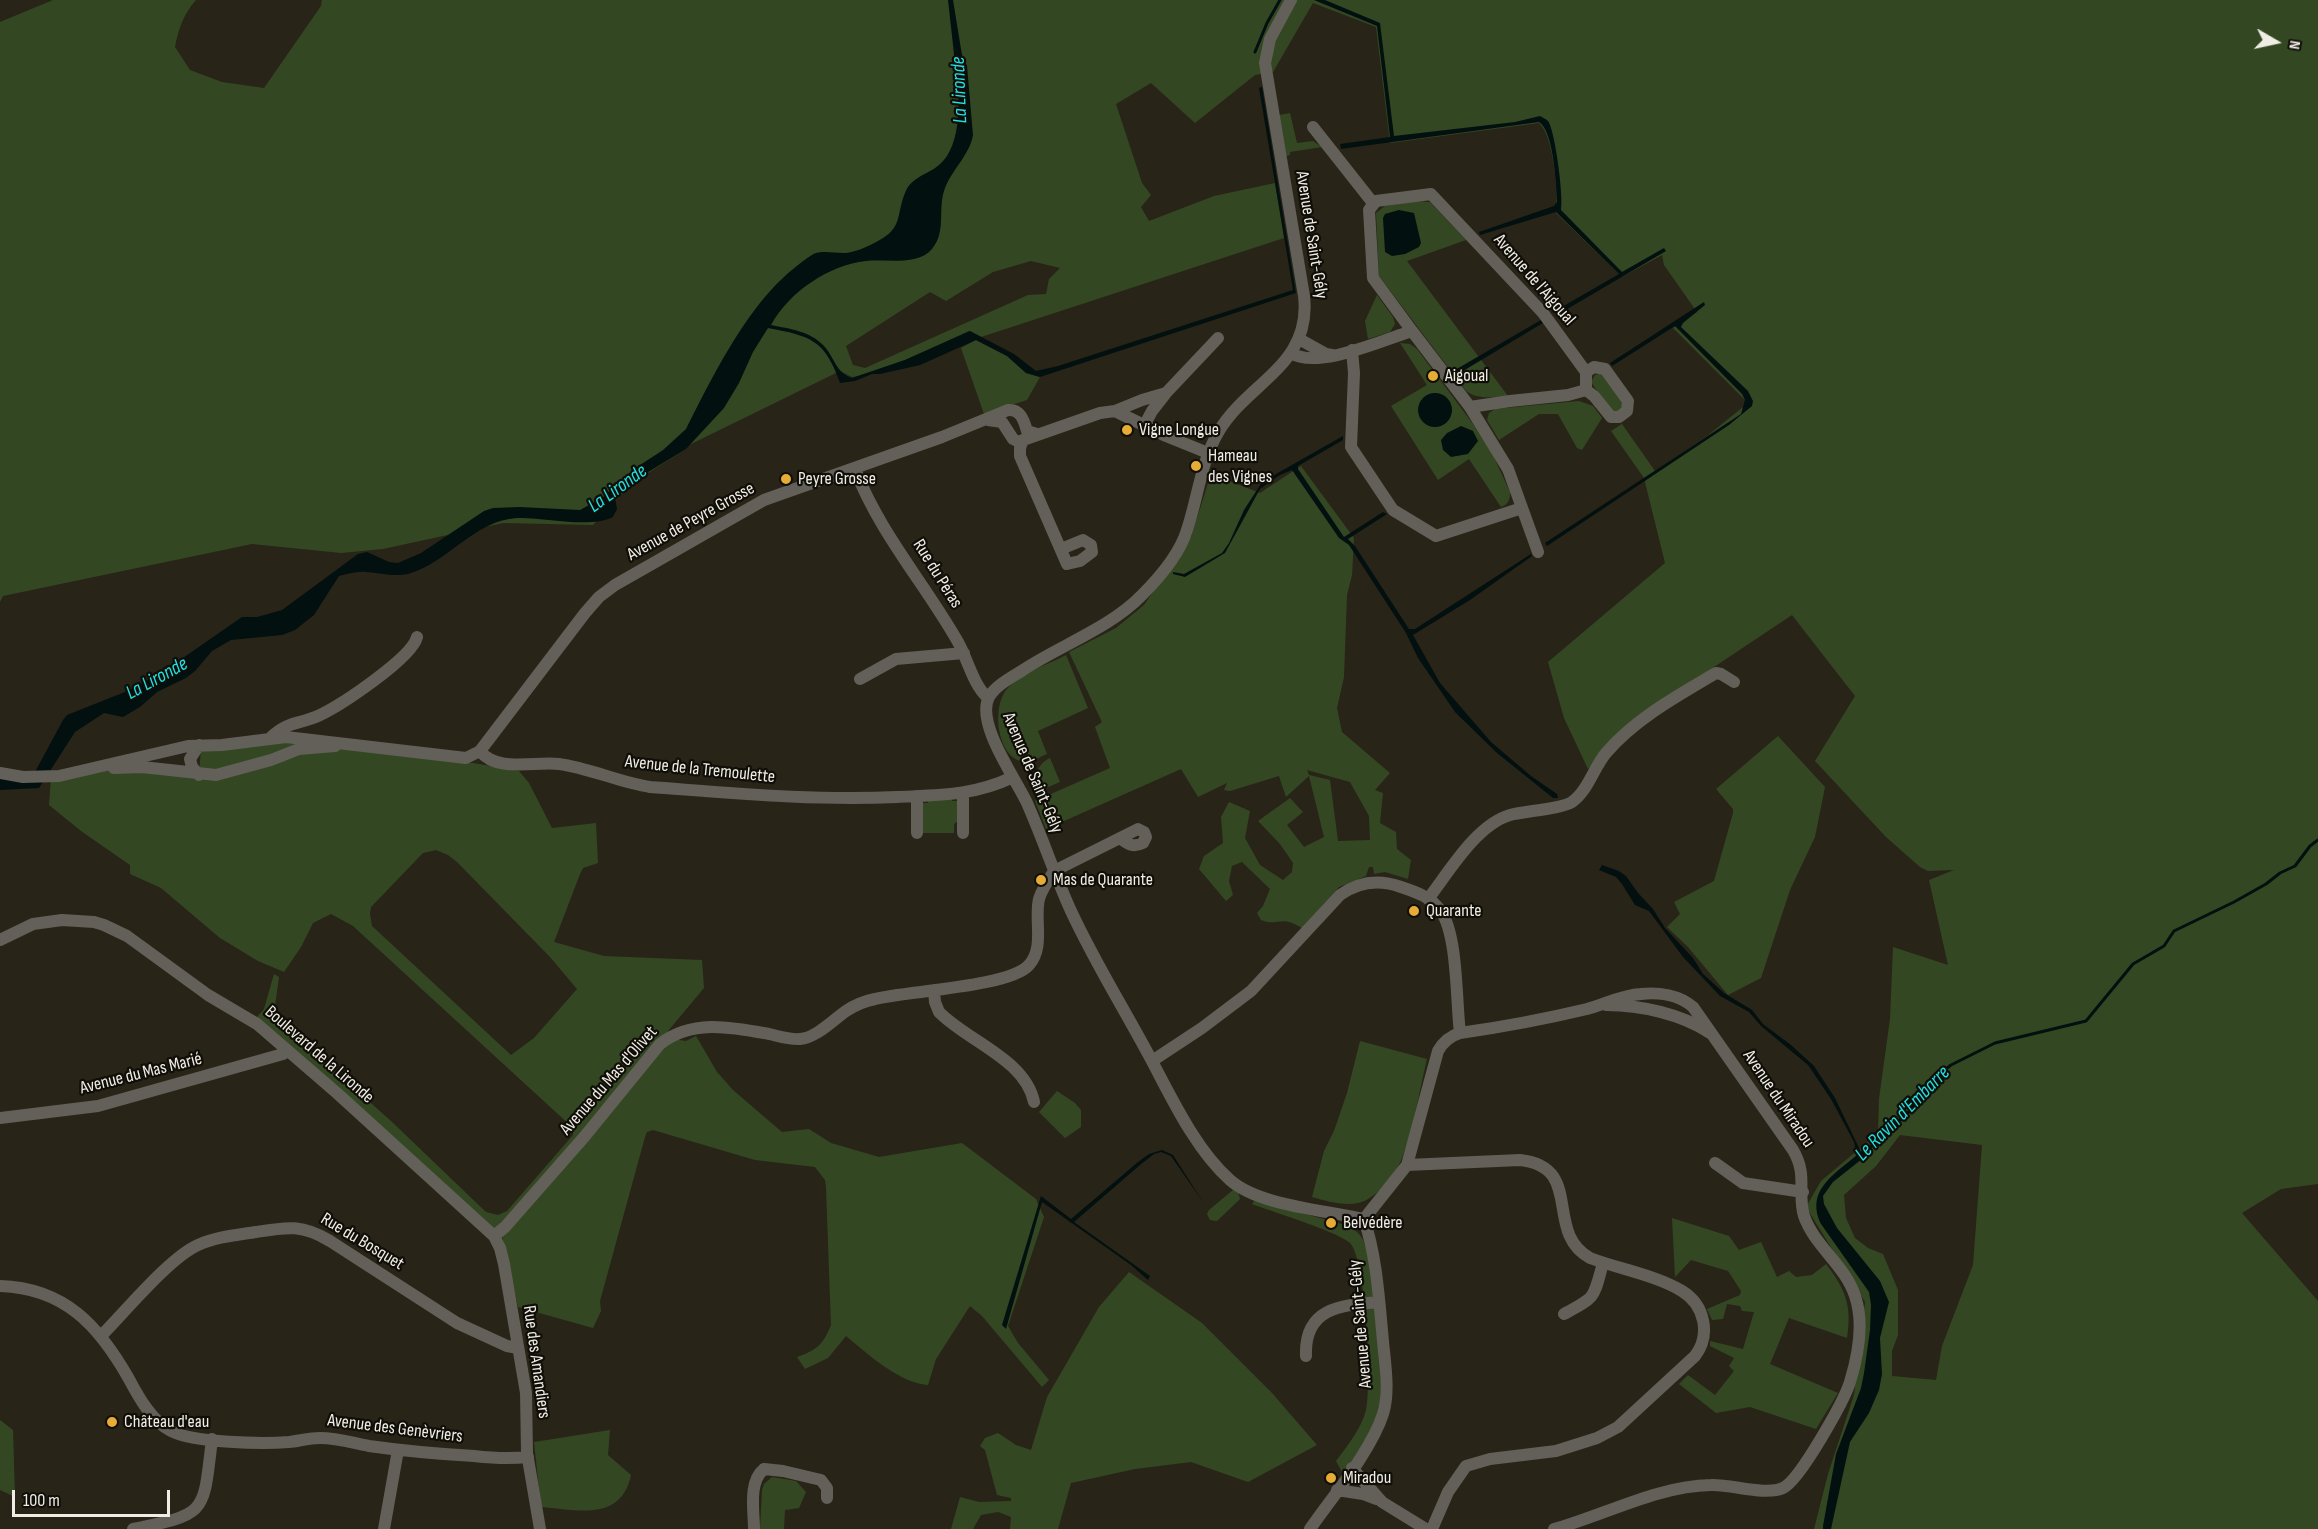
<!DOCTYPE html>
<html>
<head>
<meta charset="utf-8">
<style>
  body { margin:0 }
  #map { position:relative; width:2318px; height:1529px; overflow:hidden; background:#292418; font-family:"Sofia Sans Condensed",sans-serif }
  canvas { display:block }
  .north { position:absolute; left:2246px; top:12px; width:60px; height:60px; -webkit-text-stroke:4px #100e08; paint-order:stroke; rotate:99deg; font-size:16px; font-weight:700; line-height:24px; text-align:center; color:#f0ede4 }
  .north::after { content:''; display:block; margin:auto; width:21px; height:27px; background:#f0ede4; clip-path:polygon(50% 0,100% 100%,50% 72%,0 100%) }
  .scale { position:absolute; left:12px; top:1490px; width:158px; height:27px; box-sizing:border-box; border:3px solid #f0ede4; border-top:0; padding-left:8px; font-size:18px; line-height:21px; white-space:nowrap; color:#f0ede4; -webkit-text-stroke:4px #100e08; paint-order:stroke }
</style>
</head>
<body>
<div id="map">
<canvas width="2318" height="1529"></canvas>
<div class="north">N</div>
<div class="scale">100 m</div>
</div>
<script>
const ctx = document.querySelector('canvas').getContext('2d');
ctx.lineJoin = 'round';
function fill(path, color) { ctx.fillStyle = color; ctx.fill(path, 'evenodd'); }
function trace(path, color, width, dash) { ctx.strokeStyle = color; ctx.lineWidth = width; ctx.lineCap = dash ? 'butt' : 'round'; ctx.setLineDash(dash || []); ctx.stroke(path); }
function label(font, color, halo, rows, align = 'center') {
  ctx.font = font + ' "Sofia Sans Condensed",sans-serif'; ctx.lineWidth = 4.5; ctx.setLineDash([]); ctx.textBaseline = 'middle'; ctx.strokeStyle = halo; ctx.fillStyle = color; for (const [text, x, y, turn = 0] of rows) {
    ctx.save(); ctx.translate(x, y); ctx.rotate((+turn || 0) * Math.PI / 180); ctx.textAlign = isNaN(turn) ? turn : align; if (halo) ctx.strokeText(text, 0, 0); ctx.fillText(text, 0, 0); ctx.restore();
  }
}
const green = new Path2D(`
  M53 0H196C184 13 178 30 175 47L190 70 222 82 264 88 321 6 322 0H2318V1184L2281 1189 2242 1213 2318 1301V1529H1814L1828 1474 1854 1395 1865 1302 1806 1207 1821 1181 1878 1133 1879 1099 1890 1019 1893 947 1948 965 1929 880 1954 870 1928 871 1920 867 1886 837 1815 761 1855 696 1792 615 1705 673 1588 769 1564 718 1548 662 1665 563 1644 478 1611 431 1622 424 1655 471 1707 436 1748 403 1673 328 1697 312 1664 265 1662 255 1622 277 1556 213C1558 193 1554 136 1539 123L1390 143 1376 27 1313 3 1273 72 1255 75 1195 123 1151 83 1116 104 1142 183 1151 195 1141 207 1149 221 1214 196 1275 183 1284 238 981 337 969 331 905 360 858 376 852 377 840 371 687 446 686 449 632 483 593 525 503 523 383 549 341 553 252 544 3 596 0 602V22ZM1031 261 1060 268 1049 279 1046 294 1028 295 865 368 853 365 846 346 930 292 946 301 993 272ZM1900 1135 1982 1145 1973 1265 1942 1346 1936 1380 1892 1376V1351L1898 1335V1290L1883 1254 1868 1248 1855 1238 1846 1218 1844 1195 1876 1166Z
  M1290 113 1297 143 1313 141 1322 147 1290 152V155L1286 156 1279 115Z
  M1417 201 1430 202 1466 240 1407 261 1508 396C1493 397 1478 400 1466 391L1379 276 1376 213 1385 206Z
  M1377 295 1393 317 1395 324 1390 332 1368 339 1365 321Z
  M976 340 1007 356 1026 373 1040 377 1027 400 984 414 961 348Z
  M1400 343 1410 344 1417 349 1473 424 1492 453 1510 492C1510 499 1509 504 1501 507L1469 459 1438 480 1391 406 1427 385Z
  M1603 373 1624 405 1620 411 1613 412 1609 408 1591 382 1595 375Z
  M1579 401 1593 406 1602 418 1582 450 1577 448 1558 414H1539L1499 440 1487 420 1489 413 1495 409Z
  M1301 466 1354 538 1352 575 1347 595 1344 677 1337 708 1342 732 1390 773 1375 790 1383 793 1380 823 1396 832 1397 849 1411 860 1408 879 1385 872 1374 874 1373 867H1369L1366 876 1339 887 1302 928C1280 914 1278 927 1261 920L1257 913 1263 906 1270 889 1242 862 1232 866 1229 881 1233 895 1226 901 1199 869 1204 856 1223 843 1221 817 1229 802 1250 811 1245 838 1260 865 1283 880 1292 872 1293 863 1280 844 1258 821 1290 798 1303 812 1287 825 1304 847 1324 837 1309 776 1286 797 1279 776 1230 791 1224 790 1227 783 1198 797 1181 769 1046 829 1035 801 1110 768 1095 727 1102 722 1069 652 1116 628 1144 605 1191 537 1211 474 1260 493ZM1307 770 1350 782 1369 816 1370 840 1338 841 1330 780 1309 775Z
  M1066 655 1088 708 1038 731 1047 754C1041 756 1033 762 1026 762 997 761 991 707 1007 689 1022 672 1047 665 1066 655Z
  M287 733H305L342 749 473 763 519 771 529 783 552 828 596 823 598 863 583 868 580 874 554 942 604 956 702 960 704 988 597 1116 496 1228H491L257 1017 264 1009 274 974 279 977 274 1013 288 1029 391 1121 486 1212 498 1215 507 1211 573 1135 572 1127 353 926 331 914 313 923 301 947 284 972 258 961 220 938 161 888 130 874V865L81 831 49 805 51 777 86 769 199 774 201 749ZM436 850 448 855 457 862 550 957 577 989 534 1038 511 1055 372 926 370 914 371 907 423 853Z
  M1778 736 1825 787 1815 837 1790 890 1761 978 1728 995 1688 947 1667 927 1680 914 1674 902 1714 881 1733 813V809L1716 789Z
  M1050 758 1060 782 1034 793C1034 779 1036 764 1050 758Z
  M952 798V801H958V821L954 824V833H923L922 803H928V800Z
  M696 1036 717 1072 733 1090 782 1132 809 1129 831 1143 879 1157 962 1143 1036 1199 1044 1217 1008 1326 1018 1343 1049 1380 1042 1387 982 1316 970 1306 936 1359 928 1385C899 1383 868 1354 846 1336L828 1358 805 1369 797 1357C817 1350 823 1345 831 1325L826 1188 825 1180 815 1167 755 1160 653 1130 647 1132 645 1137 600 1301 601 1311 593 1328 518 1307 502 1236 643 1067 673 1039 686 1041Z
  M1360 1041 1427 1059C1419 1092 1414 1127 1402 1158 1395 1176 1376 1199 1358 1203 1342 1206 1327 1201 1312 1197L1324 1151 1334 1131 1347 1093Z
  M1057 1091 1075 1103 1081 1110V1127L1065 1138 1039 1112Z
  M1233 1190 1238 1192 1240 1199 1217 1221 1210 1220 1207 1214 1209 1210Z
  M1255 1200 1349 1226C1354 1229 1359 1233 1362 1238 1374 1260 1386 1386 1379 1411 1373 1434 1357 1454 1343 1474L1336 1461C1348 1445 1361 1429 1366 1410 1372 1386 1366 1259 1350 1243 1339 1232 1270 1211 1252 1204Z
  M1672 1218 1729 1236 1739 1250 1761 1242 1777 1277 1789 1271 1796 1277 1812 1275 1826 1264C1846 1290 1852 1306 1847 1338L1789 1318 1770 1364 1838 1393 1816 1429 1750 1407 1716 1413 1679 1384 1688 1375 1715 1395 1734 1371 1729 1366 1734 1358 1710 1346V1341L1743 1349 1754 1312 1742 1311 1740 1306 1727 1304 1723 1319 1712 1320 1707 1309 1740 1295 1741 1291 1728 1271 1691 1260 1675 1277Z
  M1129 1272 1202 1323 1272 1393 1317 1445 1248 1482 1191 1462 1135 1469 1071 1483 1058 1529H1010L1011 1517 998 1512 981 1515 973 1529H951L960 1497 979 1502 1011 1501V1498L997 1495 985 1450 980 1446 985 1438 998 1433 1016 1445 1031 1450 1047 1397 1099 1307Z
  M0 1420 13 1430 15 1497 0 1490Z
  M610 1430 608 1455 631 1475C621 1522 578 1510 541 1507L534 1442Z
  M772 1477 796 1481 806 1492 799 1508 785 1510 784 1529H760L762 1490 764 1484Z`);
const water = new Path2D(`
  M948 0H953L962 55 967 66 973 135C970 154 952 170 945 188 937 209 947 231 932 249 918 266 886 259 866 261 829 265 789 292 771 325 790 329 810 331 824 346 835 358 835 372 852 378L905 360 970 331 1014 354 1036 371 1058 366 1293 290 1259 88 1262 87 1296 293 1040 377 1026 373 1007 356 976 340 920 365 880 374H872L855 381 840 383C825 340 811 336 768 328L753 352 739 383 724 408 686 449 625 486 615 497 617 509 613 517C589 529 546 517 517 518 473 521 448 563 408 574 394 577 380 573 366 572 357 571 348 574 339 576L314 615 295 630 282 635 231 640 212 651 195 671 186 678 157 692 140 707 123 717 104 713 75 732 39 788 0 790V779L35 772 63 720 67 715 130 690 167 669 242 617H257L282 610 358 554 367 552 389 562 398 563 421 553 484 511 493 508 520 507 580 510 602 498 634 469 663 450 686 429C710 381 744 313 784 277 789 272 811 254 816 253 824 251 835 253 844 253 854 253 869 246 878 241 903 228 896 215 905 193 911 177 927 175 939 165 963 146 960 93 956 66L964 65 955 63Z
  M1314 0H1325L1380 23 1394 136 1515 122 1540 116C1542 117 1546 119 1548 121 1555 130 1564 198 1561 210L1622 272 1664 248 1666 251 1557 315 1555 311 1619 274 1556 212 1480 235 1479 232 1554 206 1557 202C1556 184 1554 132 1539 122L1341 149 1340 144 1390 137 1377 26Z
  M1399 210 1414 213 1421 243 1419 247 1405 254 1392 256 1385 252 1383 218 1385 214Z
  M1704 302 1705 305 1683 323 1681 327 1748 391 1753 401 1752 406 1729 425 1547 546 1545 543 1741 414 1745 400 1742 394 1675 326 1612 366 1610 363Z
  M1541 320 1543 323 1458 374 1455 370Z
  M1418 410a17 17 0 1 1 34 0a17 17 0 1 1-34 0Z
  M1461 426 1473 431 1478 441 1468 454 1451 457 1443 450 1441 440 1447 433Z
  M1343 436V440L1298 466V469L1344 537 1383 512 1387 514 1348 539 1355 546 1409 629H1415L1531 554 1532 556 1470 600 1413 635 1440 683 1491 742 1531 776 1557 794 1558 798H1553L1497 753 1455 712 1418 658 1406 633 1349 545 1339 538 1292 470 1280 475 1260 489 1225 553 1185 577 1173 574V572L1184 574 1222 553 1229 543 1244 510 1262 482Z
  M1602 865 1619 871 1626 876 1638 893 1653 909 1665 928 1693 958 1703 974 1724 993 1752 1010 1763 1024 1791 1045 1814 1066 1835 1098 1861 1152 1863 1150 1867 1155 1833 1182 1823 1196 1824 1204 1837 1228 1880 1281 1889 1302 1880 1338 1882 1374 1879 1390 1869 1413 1850 1442 1831 1529H1823V1526L1836 1454 1861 1388 1864 1373 1870 1330 1871 1305 1869 1292 1821 1224C1805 1190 1835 1174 1857 1155L1854 1142 1831 1099 1808 1065 1761 1026 1749 1012 1720 996 1683 957 1649 911 1635 905 1622 884 1616 877 1599 870Z
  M1162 1150 1173 1155 1203 1202 1171 1156 1161 1152 1154 1154 1140 1165 1074 1222 1150 1276 1148 1280 1131 1265 1042 1202 1006 1329 1002 1325 1041 1196 1071 1219 1138 1162 1149 1154Z`);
const stream = new Path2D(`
  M1255 52 1267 23 1280 0
  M1864 1153 1911 1110 1926 1085 1951 1065 1995 1043 2086 1021 2133 964 2164 946 2174 931 2234 902 2266 884 2280 873 2295 866 2310 846 2318 840`);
const minor = new Path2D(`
  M1291 0 1270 39 1265 63 1304 296C1312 365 1248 382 1219 431 1201 461 1198 497 1187 530 1180 553 1159 578 1142 595 1110 628 1061 645 1023 670 1012 677 996 685 989 697 975 723 1016 779 1027 803 1043 839 1055 876 1071 911 1095 963 1126 1012 1153 1063 1173 1101 1197 1151 1230 1180 1259 1206 1326 1210 1364 1219 1377 1258 1379 1300 1383 1341 1385 1364 1390 1392 1383 1414 1371 1451 1333 1496 1310 1529
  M1313 127 1373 203
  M1299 339 1326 354 1332 355
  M1352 350 1354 373 1351 447 1393 510 1436 536 1522 508
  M1291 353C1317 370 1383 340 1412 331L1470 407 1510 401 1568 395 1586 390V372L1543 313 1431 194 1376 201 1369 210 1373 278 1412 331
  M1586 390 1594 396 1611 417H1619L1627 411 1628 401 1605 369 1594 367 1586 372
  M1470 407 1508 469 1538 552
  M1115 411 1142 400 1166 393
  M988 420 1002 422 1013 439 1021 443
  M1144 426 1152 411 1166 393 1218 338
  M855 469C879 532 925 584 958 642 968 660 973 685 988 698
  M1061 549 1083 540 1091 545 1092 552 1080 561 1067 564 1020 456V448L1023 440 1100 413 1115 411 1166 436 1208 453
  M860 679 896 659 964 653
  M270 738C289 720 299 725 320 715 341 705 412 658 417 637
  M480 751C497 773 535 761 559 764 589 768 619 782 650 787 732 793 814 801 897 797 939 795 973 796 1013 777
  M114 768 142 767 216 775 271 760 299 749 335 746
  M0 773 23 777 59 776 188 746 222 745 286 737 466 758 480 751 585 613 599 597 615 585 764 500 942 437 1008 410C1021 409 1024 421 1027 431L1037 434
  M199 775 192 767 190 759 199 745
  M917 796V833
  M963 833V793
  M1054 871 1138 829 1144 832 1146 837 1143 843C1133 848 1128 844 1120 838
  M1428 899C1449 872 1476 825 1510 815 1525 811 1561 809 1572 802 1588 791 1594 767 1606 753 1635 719 1677 696 1716 673L1721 674 1734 682
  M0 940 33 924 62 920 94 922 104 925 127 936 208 995 257 1024 338 1094 494 1236 500 1248 504 1264 526 1393 527 1453 540 1529
  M934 990 935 1002 939 1012C967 1041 1025 1059 1034 1102
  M1606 1005C1640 1005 1682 1014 1710 1033
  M1152 1061 1202 1028 1251 991 1340 895C1358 882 1379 879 1401 887 1416 892 1431 897 1440 910 1458 933 1456 1002 1460 1033
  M0 1118 98 1106 283 1054 287 1050
  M1715 1163 1743 1183 1803 1192
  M1407 1165 1520 1160C1585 1167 1543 1232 1590 1258 1619 1269 1655 1275 1682 1291 1705 1305 1711 1335 1695 1356L1618 1427 1597 1438 1556 1451 1490 1459 1466 1466 1448 1492 1432 1529
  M1364 1219 1407 1165 1438 1051C1443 1042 1450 1036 1460 1033 1503 1027 1545 1019 1587 1009 1605 1004 1622 995 1641 994 1659 992 1679 995 1693 1007L1793 1150C1808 1175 1797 1193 1804 1216 1815 1247 1845 1265 1855 1296 1864 1322 1858 1356 1850 1382 1844 1401 1800 1480 1783 1488 1765 1496 1731 1484 1711 1485 1657 1486 1605 1515 1554 1529
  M494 1236 505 1227 585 1136 660 1044C692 1019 731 1027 769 1034 778 1036 790 1040 800 1039 816 1038 833 1020 846 1011 855 1005 865 1001 875 999 907 991 1010 987 1029 965 1045 947 1034 920 1039 899 1042 889 1048 880 1054 871
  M0 1286C65 1288 99 1326 129 1379 139 1398 152 1421 171 1431 194 1443 263 1444 289 1442 299 1441 309 1438 320 1438 337 1438 353 1443 369 1446 404 1451 439 1454 474 1456 492 1458 510 1459 528 1457
  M1564 1314C1597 1296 1593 1299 1603 1263
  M101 1336C125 1312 169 1258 198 1245 215 1237 237 1235 256 1232 287 1227 302 1224 330 1241L457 1323 507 1346 518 1348
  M1306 1356C1304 1307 1342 1305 1379 1302
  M1352 1468 1382 1502 1426 1529
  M1337 1490 1363 1494 1376 1499
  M133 1529C208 1514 203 1514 212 1439
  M384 1529 398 1450
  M754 1529C754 1511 748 1482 764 1469L783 1471 821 1480 827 1488V1498`);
const markers = [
  [1433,376,6,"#e7ac36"],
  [1127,430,6,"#e7ac36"],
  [1196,466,6,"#e7ac36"],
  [786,479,6,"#e7ac36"],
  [1041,880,6,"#e7ac36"],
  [1414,911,6,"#e7ac36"],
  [1331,1223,6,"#e7ac36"],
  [112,1422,6,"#e7ac36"],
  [1331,1478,6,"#e7ac36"]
];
const streetNames = [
  ["Avenue de Saint-Gély",1311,235,81],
  ["Avenue de l'Aigoual",1534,280,49],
  ["Avenue de Peyre Grosse",691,522,-29],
  ["Rue du Péras",937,574,58],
  ["Avenue de la Tremoulette",700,770,6],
  ["Avenue de Saint-Gély",1032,773,67],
  ["Boulevard de la Lironde",319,1055,41],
  ["Avenue du Mas Marié",141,1074,-14],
  ["Avenue du Mas d'Olivet",609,1081,-49],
  ["Avenue du Miradou",1778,1099,56],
  ["Rue du Bosquet",362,1242,31],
  ["Avenue de Saint-Gély",1361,1324,-95],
  ["Rue des Amandiers",536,1362,82],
  ["Avenue des Genèvriers",395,1429,7]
];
const poiNames = [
  ["Aigoual",1445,376],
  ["Vigne Longue",1139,430],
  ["Hameau",1208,456],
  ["des Vignes",1208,477],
  ["Peyre Grosse",798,479],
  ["Mas de Quarante",1053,880],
  ["Quarante",1426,911],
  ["Belvédère",1343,1223],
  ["Château d'eau",124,1422],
  ["Miradou",1343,1478]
];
const waterNames = [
  ["La Lironde",960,90,-92],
  ["La Lironde",618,489,-36],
  ["La Lironde",157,679,-29],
  ["Le Ravin d'Embarre",1903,1114,-45]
];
fill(green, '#334822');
fill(water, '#031010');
trace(stream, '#031010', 3);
trace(minor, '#635f59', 12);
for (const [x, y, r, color] of markers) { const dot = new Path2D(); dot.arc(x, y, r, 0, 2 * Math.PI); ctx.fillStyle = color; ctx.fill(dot); trace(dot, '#100e08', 2); }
label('18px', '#f0ede4', '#100e08', streetNames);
label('18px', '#f0ede4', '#100e08', poiNames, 'left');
label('italic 20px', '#20e0e3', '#100e08', waterNames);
</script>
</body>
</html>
